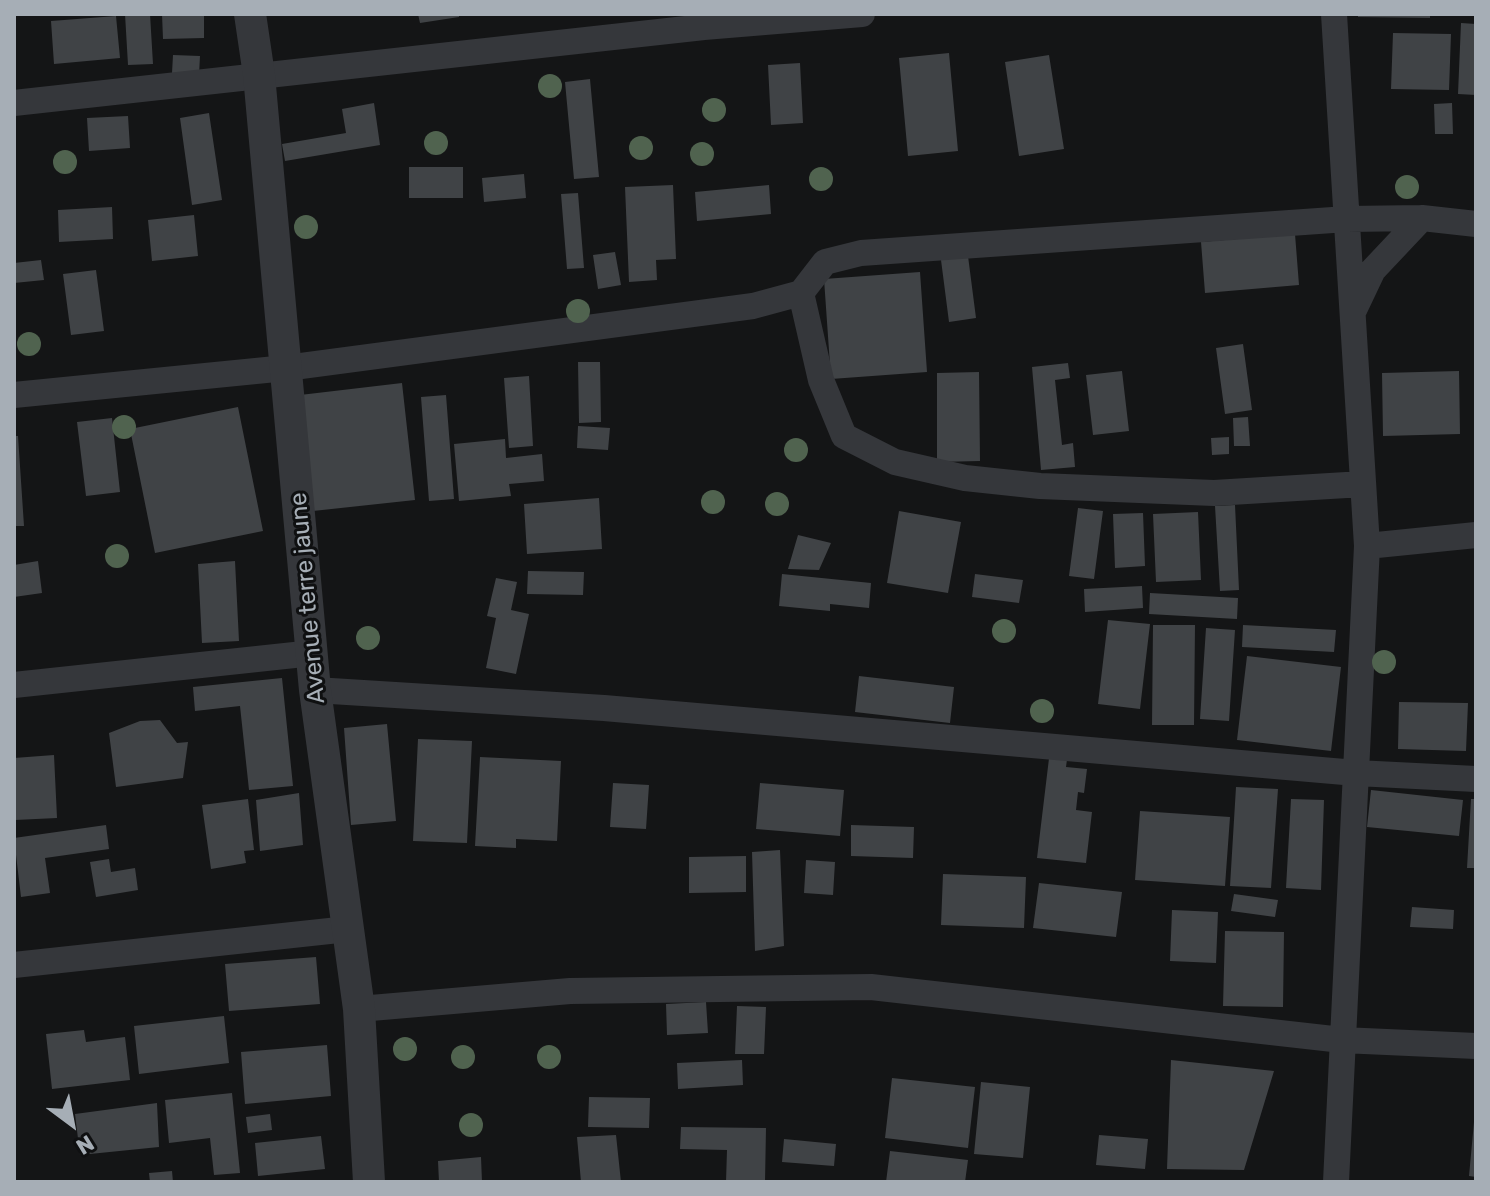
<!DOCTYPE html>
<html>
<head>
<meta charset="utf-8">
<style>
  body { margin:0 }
  #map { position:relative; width:1490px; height:1196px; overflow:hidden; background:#141516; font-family:Rubik,sans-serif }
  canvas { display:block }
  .frame { position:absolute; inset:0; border:16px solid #a6aeb6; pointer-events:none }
  .north { position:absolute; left:32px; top:1084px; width:80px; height:80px; -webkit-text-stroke:6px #0f1011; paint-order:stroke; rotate:148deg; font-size:22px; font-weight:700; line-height:32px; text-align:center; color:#a6aeb6 }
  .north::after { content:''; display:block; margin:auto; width:28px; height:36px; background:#a6aeb6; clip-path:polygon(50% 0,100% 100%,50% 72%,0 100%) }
</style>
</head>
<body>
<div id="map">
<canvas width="1490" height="1196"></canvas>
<div class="frame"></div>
<div class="north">N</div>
</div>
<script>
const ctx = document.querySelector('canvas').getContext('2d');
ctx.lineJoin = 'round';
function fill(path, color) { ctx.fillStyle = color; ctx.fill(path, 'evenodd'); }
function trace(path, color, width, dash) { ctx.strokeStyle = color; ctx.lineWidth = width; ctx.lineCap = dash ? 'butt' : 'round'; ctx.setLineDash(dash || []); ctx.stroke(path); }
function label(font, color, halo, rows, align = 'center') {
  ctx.font = font + ' Rubik,sans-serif'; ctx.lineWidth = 6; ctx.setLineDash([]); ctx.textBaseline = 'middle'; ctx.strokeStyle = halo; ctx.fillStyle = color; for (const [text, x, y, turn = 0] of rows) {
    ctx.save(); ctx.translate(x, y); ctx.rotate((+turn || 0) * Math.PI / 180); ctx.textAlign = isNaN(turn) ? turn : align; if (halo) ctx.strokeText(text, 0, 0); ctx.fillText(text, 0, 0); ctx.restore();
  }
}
const building = new Path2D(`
  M125 14H150L153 64 128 65Z
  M162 14H204V38L163 39Z
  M418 14H459V17L420 23Z
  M1358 14H1430V18L1358 17Z
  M116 16 120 58 54 64 51 21Z
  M1461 23 1476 24V95L1458 94Z
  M1393 33 1451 34 1449 90 1391 89Z
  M949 53 958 151 908 156 899 58Z
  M173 55 200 56 199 75 172 73Z
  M1049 55 1064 149 1019 156 1005 62Z
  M800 63 803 123 771 125 768 65Z
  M590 79 599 177 574 179 565 82Z
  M374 103 380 145 285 161 282 144 346 133 342 109Z
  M1452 103 1453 134H1435L1434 104Z
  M209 113 222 200 192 205 180 118Z
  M128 116 130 148 89 151 87 118Z
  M409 167H463V198H409Z
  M524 174 526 198 484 202 482 178Z
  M673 185 676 259 656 260 657 280 629 282 625 187Z
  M769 185 771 214 697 221 695 192Z
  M578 193 584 268 567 269 561 194Z
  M112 207 113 239 59 242 58 210Z
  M194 215 198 256 152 261 148 220Z
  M1295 234 1299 285 1205 293 1201 242Z
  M615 252 621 285 598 289 593 255Z
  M968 256 976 318 949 322 941 260Z
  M41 260 44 280 14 283V263Z
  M96 270 104 331 71 335 63 274Z
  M920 272 927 372 831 379 824 279Z
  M1243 344 1252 410 1225 414 1216 348Z
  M578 362H600L601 422 579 423Z
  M1068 363 1070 378 1055 380 1062 445 1073 443 1075 467 1041 470 1032 367Z
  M1122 371 1129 431 1093 435 1086 375Z
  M1459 371 1460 434 1383 436 1382 373Z
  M979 372 980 461 937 462V373Z
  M529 376 533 446 509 448 504 378Z
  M402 383 415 500 313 511 300 395Z
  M446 395 454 499 429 501 421 397Z
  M238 407 263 531 155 553 130 429Z
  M1248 417 1250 446H1234L1233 418Z
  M112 418 120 492 86 496 77 422Z
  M578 426 610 428 608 450 577 448Z
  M14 436H18L24 526H14Z
  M1229 437V454L1212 455 1211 438Z
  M505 439 506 458 542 454 544 481 509 484 511 496 459 501 454 444Z
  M599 498 602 549 527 554 524 504Z
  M1235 505 1239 590 1220 591 1215 506Z
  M1078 508 1103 511 1094 579 1069 576Z
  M899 511 961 522 948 593 887 583Z
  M1198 512 1201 580 1156 582 1153 514Z
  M1143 513 1145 566 1115 568 1113 514Z
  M798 535 831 543 819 570 788 569Z
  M38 561 42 593 14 597V565Z
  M235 561 239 641 202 643 198 564Z
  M528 571 584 572 583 595 527 594Z
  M782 574 871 583 869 608 830 604V611L779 606Z
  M975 574 1023 580 1019 603 972 597Z
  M496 578 517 582 511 610 529 614 516 674 486 668 496 618 487 616Z
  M1142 586 1143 608 1085 612 1084 589Z
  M1150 593 1238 598 1237 619 1149 614Z
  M1108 620 1150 624 1140 709 1098 704Z
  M1153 625H1195L1194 725H1152Z
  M1243 625 1336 630 1334 652 1242 647Z
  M1206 628 1235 630 1229 721 1200 719Z
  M1247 656 1341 667 1331 751 1237 740Z
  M859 676 954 687 950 723 855 712Z
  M282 678 293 786 249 790 240 706 195 711 193 687Z
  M1399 702 1468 703 1466 751 1398 749Z
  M160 720 177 743 188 742 183 778 116 787 109 733 140 721Z
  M387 724 396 821 351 825 344 728Z
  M418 739 472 741 467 843 413 841Z
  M1050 750 1068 752 1066 767 1087 769 1084 793 1078 792 1076 810 1092 812 1086 863 1037 858Z
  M54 755 57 818 15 820 14 758Z
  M480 757 561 761 557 841 516 839V848L475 846Z
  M613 783 649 785 646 829 610 827Z
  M760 783 844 790 840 836 756 829Z
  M1236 787 1278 789 1271 888 1230 886Z
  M1371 790 1463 800 1459 836 1367 827Z
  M299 793 303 845 260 851 256 800Z
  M248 799 254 850 244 851 246 863 211 869 202 805Z
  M1291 799 1324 800 1321 890 1286 888Z
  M1471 799H1476V868H1467Z
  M1140 811 1230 817 1225 886 1135 880Z
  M106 825 109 849 45 858 50 893 21 897 14 838Z
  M851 825 914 827 913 858 851 856Z
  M780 850 784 946 755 951 752 852Z
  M746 856V892L689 893V857Z
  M109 859 111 872 135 868 138 890 96 897 90 862Z
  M806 860 835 862 833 895 804 893Z
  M943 874 1026 877 1024 928 941 925Z
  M1039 883 1122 892 1116 937 1033 928Z
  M1234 894 1278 900 1275 917 1231 911Z
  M1412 907 1454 910 1453 929 1410 927Z
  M1172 910 1218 912 1216 963 1170 961Z
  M1225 931 1284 932 1283 1007 1223 1006Z
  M316 957 320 1004 229 1011 225 964Z
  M706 1002 708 1033 667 1035 666 1004Z
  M737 1006 766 1007 764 1054H735Z
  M224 1016 229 1063 139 1074 134 1026Z
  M84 1030 86 1042 125 1037 130 1080 52 1089 46 1034Z
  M327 1045 331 1096 245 1104 241 1052Z
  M742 1060 743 1085 678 1089 677 1063Z
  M1171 1060 1274 1071 1244 1170 1167 1169Z
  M892 1078 975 1087 968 1148 885 1138Z
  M981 1082 1030 1087 1023 1158 974 1154Z
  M232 1093 240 1173 214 1175 210 1138 169 1143 165 1100Z
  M589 1097 650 1098 649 1128 588 1127Z
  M157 1103 159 1147 80 1155 75 1114Z
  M270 1114 272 1130 248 1133 246 1117Z
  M1474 1122H1476V1177L1469 1176Z
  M681 1127 766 1128 765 1182H726L727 1150 680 1149Z
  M616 1135 621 1182H581L577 1137Z
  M1099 1135 1148 1139 1145 1169 1096 1165Z
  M321 1136 325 1169 258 1176 255 1143Z
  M784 1139 836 1144 834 1166 782 1162Z
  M890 1151 968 1160 965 1182H886Z
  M481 1157 482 1182H439L438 1161Z
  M172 1171 173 1182H150L149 1173Z`);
const minor = new Path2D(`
  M1334 14 1367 546 1336 1182
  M14 103 704 27 862 14
  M801 293 821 380 844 436 895 462 965 478 1040 486 1214 493 1363 484
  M1354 310 1373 270 1422 218
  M14 395 286 368 753 306 801 293 825 262 861 253 1347 219 1422 218 1476 224
  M1367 546 1476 535
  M14 685 313 653
  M315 690 604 708 1356 773 1476 779
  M14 965 348 929
  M359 1009 570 991 871 987 1342 1040 1476 1046`);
const tertiary = new Path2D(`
  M250 14 259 75 315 690 359 1009 369 1182`);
const trees = [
  [550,86],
  [714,110],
  [436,143],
  [641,148],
  [702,154],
  [65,162],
  [821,179],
  [1407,187],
  [306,227],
  [578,311],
  [29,344],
  [124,427],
  [796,450],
  [713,502],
  [777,504],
  [117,556],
  [1004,631],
  [368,638],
  [1384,662],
  [1042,711],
  [405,1049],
  [463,1057],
  [549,1057],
  [471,1125]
];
const streetNames = [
  ["Avenue terre jaune",308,598,-95]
];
fill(building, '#404346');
trace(minor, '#35373b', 26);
trace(tertiary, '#35373b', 32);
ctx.fillStyle = '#50634f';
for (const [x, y] of trees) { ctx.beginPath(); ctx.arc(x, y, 12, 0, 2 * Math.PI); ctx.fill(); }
label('24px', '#a6aeb6', '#0f1011', streetNames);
</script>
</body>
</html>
